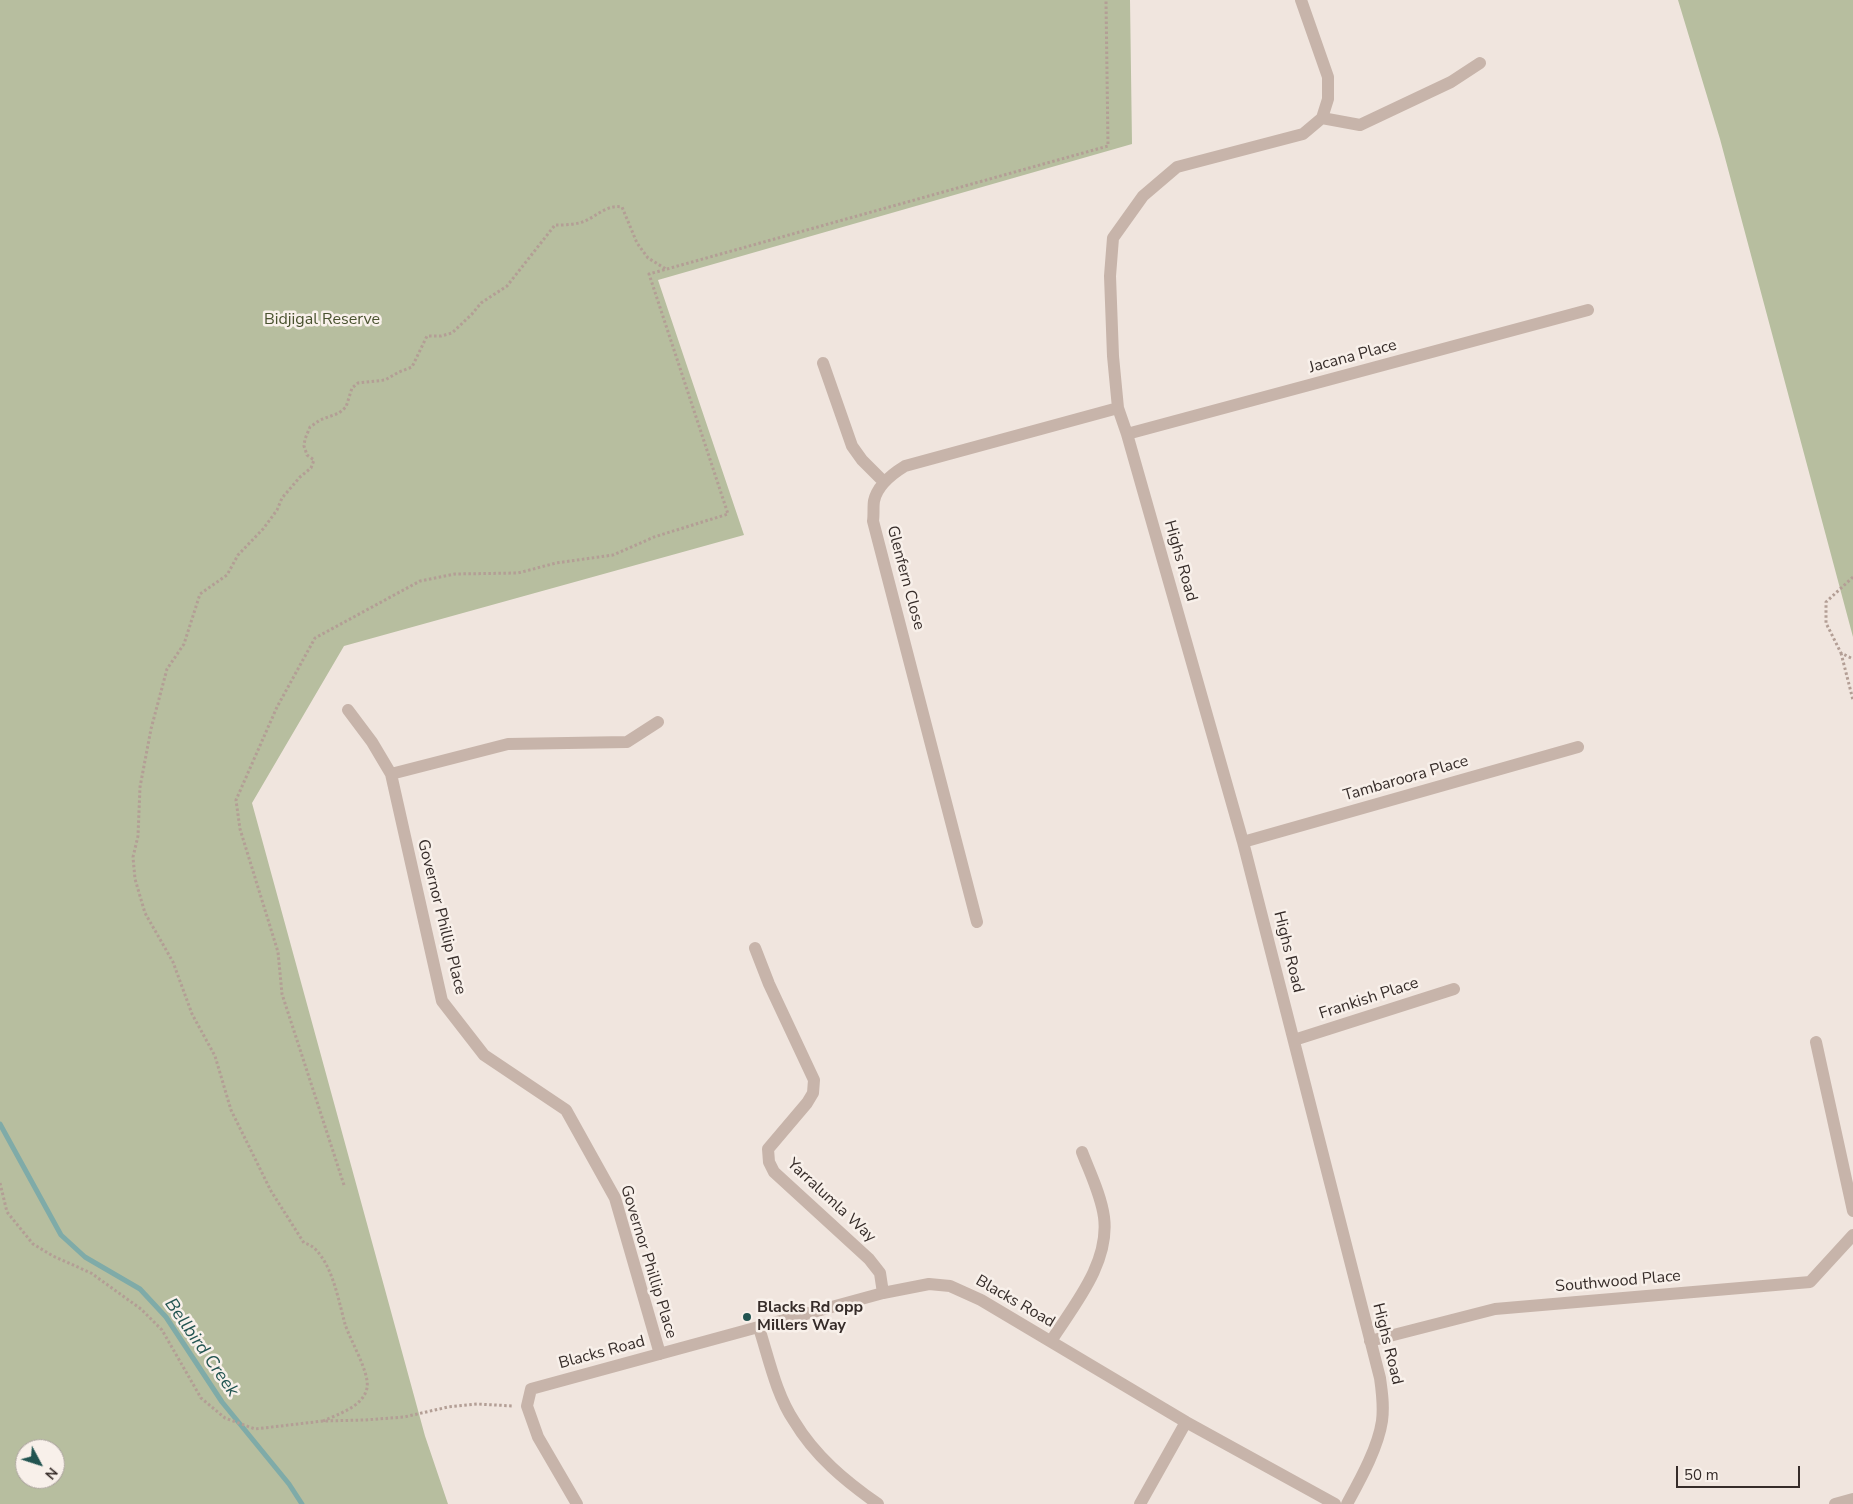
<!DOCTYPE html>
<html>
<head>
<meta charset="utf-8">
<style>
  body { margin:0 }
  #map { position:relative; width:1853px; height:1504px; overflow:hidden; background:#f0e5de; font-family:"Nunito Sans",sans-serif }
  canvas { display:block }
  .north { position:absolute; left:15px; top:1439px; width:50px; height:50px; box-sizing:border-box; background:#f8f0ea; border:1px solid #aaa29d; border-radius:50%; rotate:130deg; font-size:14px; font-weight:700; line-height:20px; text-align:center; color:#362c29 }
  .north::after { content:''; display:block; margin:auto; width:18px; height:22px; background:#225451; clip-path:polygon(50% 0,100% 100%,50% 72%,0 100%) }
  .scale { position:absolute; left:1676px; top:1466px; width:124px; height:22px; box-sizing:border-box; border:2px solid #362c29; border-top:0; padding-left:6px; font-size:15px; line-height:18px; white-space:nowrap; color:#362c29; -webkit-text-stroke:4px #f8f0ea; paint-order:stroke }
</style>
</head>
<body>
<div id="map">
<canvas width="1853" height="1504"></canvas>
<div class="north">N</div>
<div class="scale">50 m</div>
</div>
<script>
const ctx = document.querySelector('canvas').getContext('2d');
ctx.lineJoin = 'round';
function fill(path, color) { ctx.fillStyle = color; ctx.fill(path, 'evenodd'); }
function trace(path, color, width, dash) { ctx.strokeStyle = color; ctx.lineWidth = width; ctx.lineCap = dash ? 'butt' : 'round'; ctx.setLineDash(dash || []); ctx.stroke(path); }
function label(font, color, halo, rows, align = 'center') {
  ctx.font = font + ' "Nunito Sans",sans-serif'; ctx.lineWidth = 5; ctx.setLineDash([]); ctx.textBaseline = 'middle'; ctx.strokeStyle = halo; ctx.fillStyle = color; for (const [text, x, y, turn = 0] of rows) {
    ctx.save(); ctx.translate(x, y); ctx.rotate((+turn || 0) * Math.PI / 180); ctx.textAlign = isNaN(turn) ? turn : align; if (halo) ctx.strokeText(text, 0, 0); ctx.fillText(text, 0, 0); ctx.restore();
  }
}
const green = new Path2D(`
  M0 0H1130L1132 144 658 280 744 535 344 646 252 803 425 1436 448 1504H0ZM25 1449H55V1479H25Z
  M1678 0H1853V637L1720 139Z`);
const stream = new Path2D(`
  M0 1124 61 1235 85 1257 140 1289 166 1317 222 1402 289 1484 302 1504`);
const path = new Path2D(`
  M1853 577 1826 602V623L1841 653 1853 659
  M1841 653 1853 700
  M0 1183 7 1212 33 1244 53 1256 91 1273 141 1309 162 1330 201 1398 225 1418 255 1429 323 1421 365 1420 404 1417 448 1407 477 1404 513 1406
  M344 1185 282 994 278 952 240 829 236 800 277 707 315 638 420 581 455 574 518 573 556 563 613 555 654 537 728 514 649 274 1108 146 1106 0
  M323 1421C338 1414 363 1407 367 1388 370 1373 350 1340 345 1324 339 1302 334 1274 321 1256 316 1249 312 1245 304 1243L271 1191 231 1110 215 1056 192 1014 173 962 145 913 135 879 133 857 138 836 140 787 151 729 167 669 184 644 200 594 227 575 238 555 263 529 277 510 282 498 300 477 311 468 314 460 307 455 304 446 305 439 310 427 320 420 339 413 346 407 352 388 358 383 385 380 399 372 412 367 427 336H441L452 333 472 314 481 303 507 286 555 225C562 225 571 225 579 223 595 219 605 204 622 207L637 243 648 258 666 269`);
const minor = new Path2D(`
  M1301 0 1328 77V99L1322 118 1303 134 1177 167 1143 196 1113 238 1110 276 1113 356 1118 408 1127 434 1243 842 1380 1378C1382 1392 1384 1406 1382 1421 1378 1448 1360 1480 1347 1504
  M1322 118 1360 125 1451 82 1480 63
  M823 363 852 446 862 460 884 482
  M1127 434 1588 310
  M348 710 372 742 391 774 442 1001 484 1055 566 1110 615 1198 660 1354
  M391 774 508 744 627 742 658 722
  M1243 842 1578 747
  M977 922 873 521C874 515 873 507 874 501 877 486 892 474 905 466L1118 408
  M755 948 769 984 814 1080 813 1093 807 1103 768 1149 769 1162 774 1172 869 1259 880 1273 883 1293
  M1294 1040 1454 989
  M1816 1042 1853 1211
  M759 1328C769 1359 776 1394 794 1421 815 1456 845 1481 878 1504
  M1051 1341C1074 1305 1110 1263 1104 1217 1101 1195 1090 1173 1082 1152
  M1370 1341 1495 1309 1810 1282 1853 1235
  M577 1504 538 1437 527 1406 531 1389 883 1293 929 1284 950 1286 981 1300 1186 1422 1335 1504
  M1140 1504 1186 1422
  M1835 1504 1853 1499`);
const markers = [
  [747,1317,5,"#225451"]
];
const parkNames = [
  ["Bidjigal Reserve",322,320]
];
const streetNames = [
  ["Jacana Place",1353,357,-15],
  ["Highs Road",1180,561,74],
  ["Glenfern Close",905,578,75],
  ["Tambaroora Place",1406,779,-16],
  ["Governor Phillip Place",441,917,76],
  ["Highs Road",1288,952,76],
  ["Frankish Place",1369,999,-18],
  ["Yarralumla Way",831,1201,43],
  ["Governor Phillip Place",648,1262,73],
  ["Southwood Place",1618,1282,-5],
  ["Blacks Road",1015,1302,30],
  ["Highs Road",1387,1344,76],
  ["Blacks Road",602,1353,-15]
];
const poiNames = [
  ["Blacks Rd opp",757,1308],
  ["Millers Way",757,1326]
];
const waterNames = [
  ["Bellbird Creek",201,1348,55]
];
fill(green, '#b7be9f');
trace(stream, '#7faba8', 5);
trace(path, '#b39e95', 3, [2.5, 2.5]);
trace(minor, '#c7b4aa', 12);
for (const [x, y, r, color] of markers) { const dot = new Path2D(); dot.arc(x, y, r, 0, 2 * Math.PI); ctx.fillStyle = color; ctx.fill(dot); trace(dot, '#f8f0ea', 2); }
label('16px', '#49522f', '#f8f0ea', parkNames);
label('16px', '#362c29', '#f8f0ea', streetNames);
label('bold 16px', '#362c29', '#f8f0ea', poiNames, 'left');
label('italic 18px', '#225451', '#f8f0ea', waterNames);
</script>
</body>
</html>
